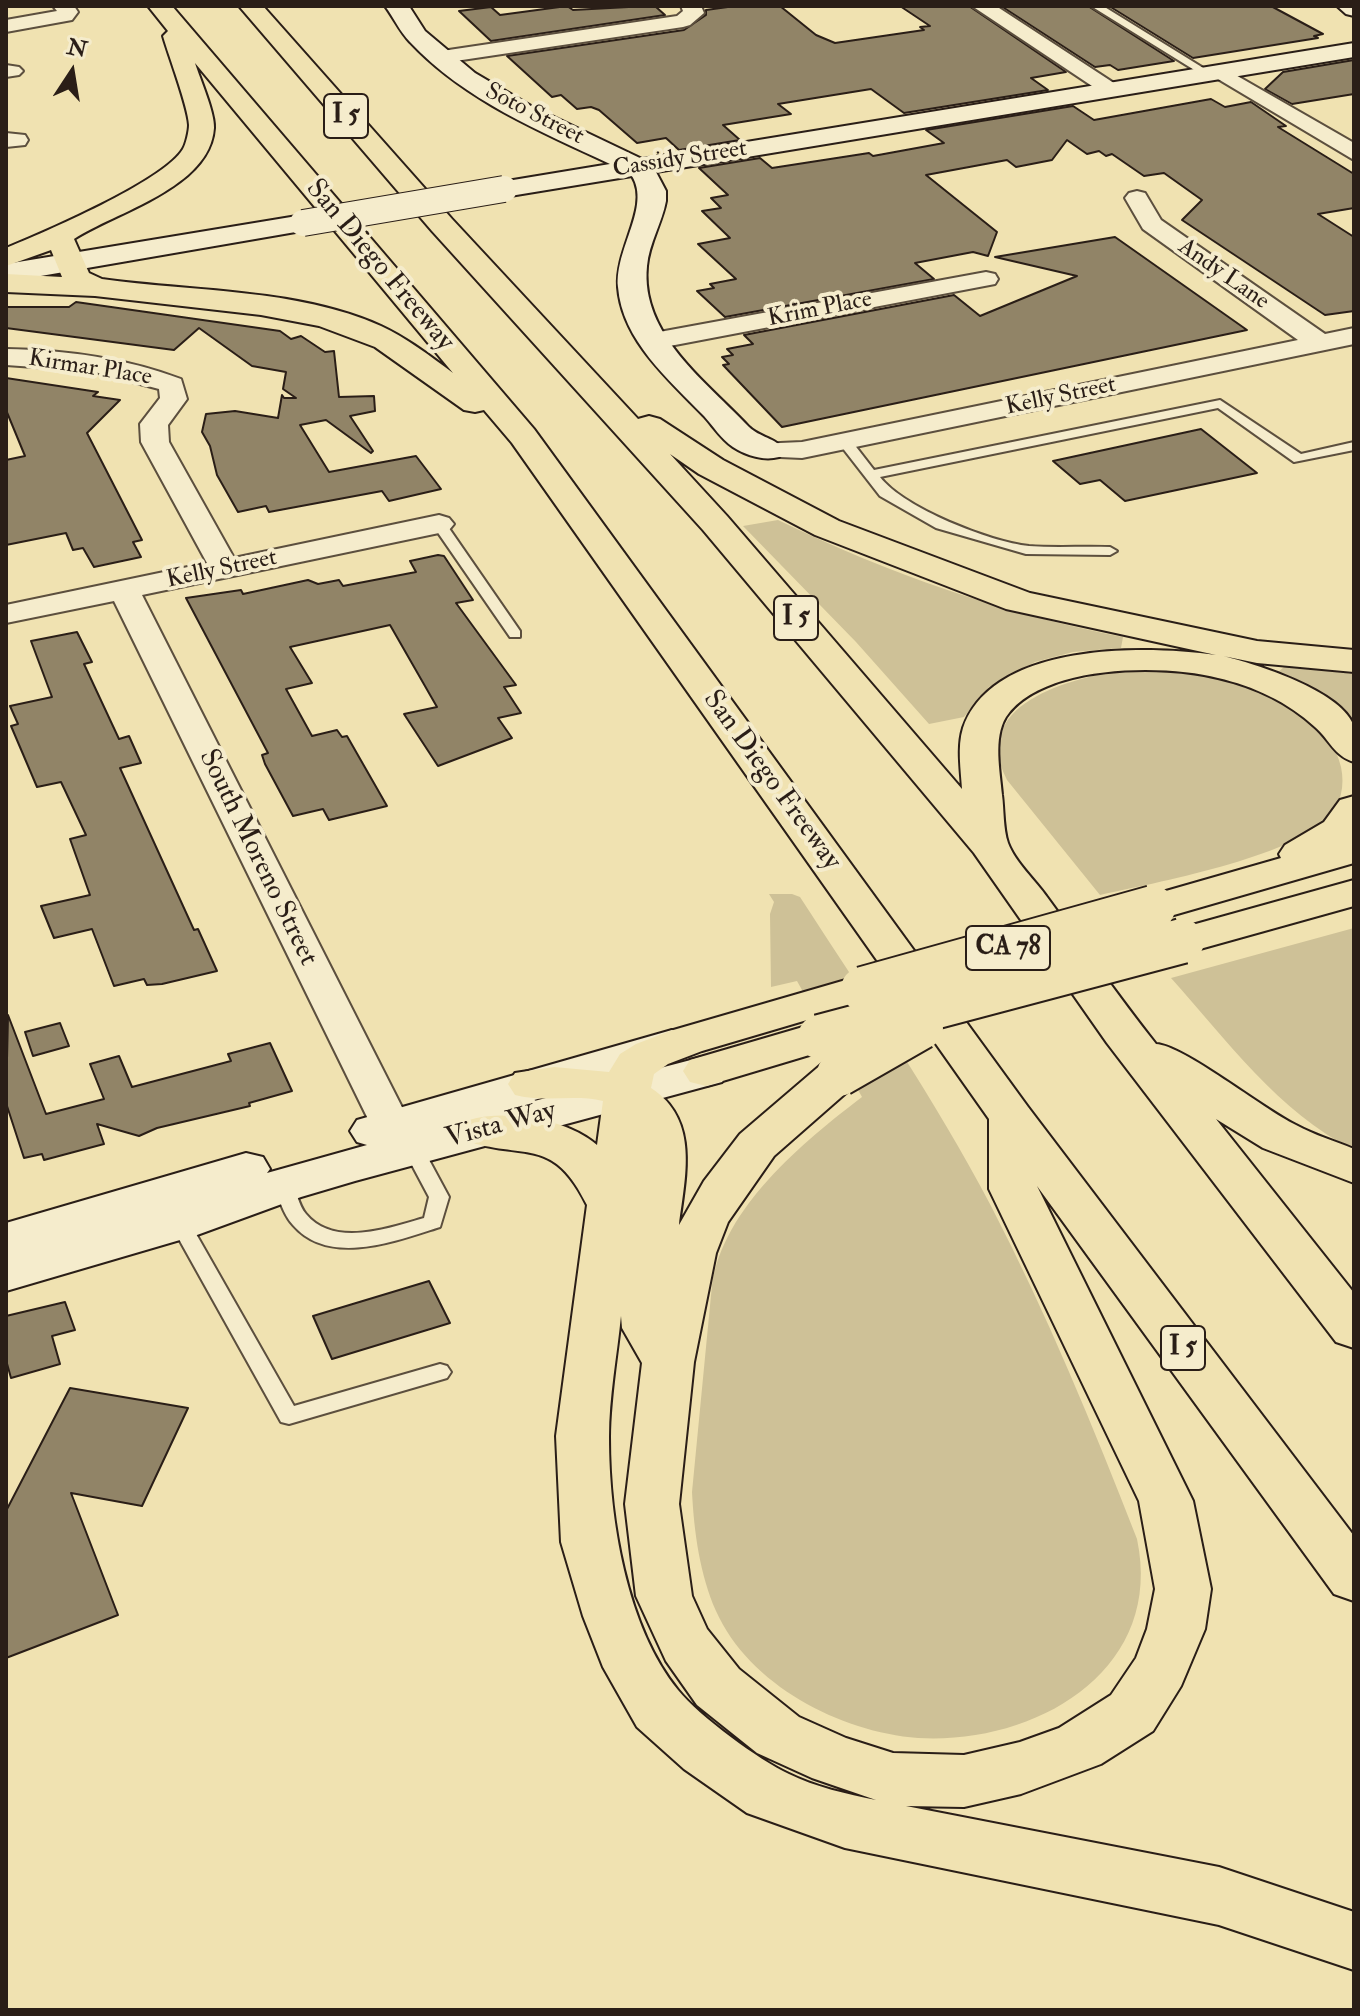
<!DOCTYPE html>
<html>
<head>
<meta charset="utf-8">
<style>
  body { margin:0 }
  #map { position:relative; width:1360px; height:2016px; overflow:hidden; background:#f0e2b1; font-family:"IM FELL Double Pica",serif }
  canvas { display:block }
  .frame { position:absolute; inset:0; border:8px solid #2a1e17; pointer-events:none }
  .north { position:absolute; left:32px; top:32px; width:80px; height:80px; -webkit-text-stroke:6px #f5eccc; paint-order:stroke; rotate:12deg; font-size:22px; font-weight:700; line-height:32px; text-align:center; color:#2a1e17 }
  .north::after { content:''; display:block; margin:auto; width:28px; height:36px; background:#2a1e17; clip-path:polygon(50% 0,100% 100%,50% 72%,0 100%) }
</style>
</head>
<body>
<div id="map">
<canvas width="1360" height="2016"></canvas>
<div class="frame"></div>
<div class="north">N</div>
</div>
<script>
const ctx = document.querySelector('canvas').getContext('2d');
ctx.lineJoin = 'round';
function fill(path, color) { ctx.fillStyle = color; ctx.fill(path, 'evenodd'); }
function trace(path, color, width, dash) { ctx.strokeStyle = color; ctx.lineWidth = width; ctx.lineCap = dash ? 'butt' : 'round'; ctx.setLineDash(dash || []); ctx.stroke(path); }
function label(font, color, halo, rows, align = 'center') {
  ctx.font = font + ' "IM FELL Double Pica",serif'; ctx.lineWidth = 8; ctx.setLineDash([]); ctx.textBaseline = 'middle'; ctx.strokeStyle = halo; ctx.fillStyle = color; for (const [text, x, y, turn = 0] of rows) {
    ctx.save(); ctx.translate(x, y); ctx.rotate((+turn || 0) * Math.PI / 180); ctx.textAlign = isNaN(turn) ? turn : align; if (halo) ctx.strokeText(text, 0, 0); ctx.fillText(text, 0, 0); ctx.restore();
  }
}
const green = new Path2D(`
  M778 520C887 573 1004 614 1123 637L1121 648 1073 652 1035 662 989 687 964 717 929 724 856 642 743 526Z
  M1285 666 1354 674V722L1335 706 1275 675Z
  M1136 668C1201 673 1324 688 1341 767 1345 786 1341 804 1328 818 1292 857 1154 883 1100 895L1007 780C967 699 1081 676 1136 668Z
  M769 894H792L800 897C866 999 935 1099 991 1206 1047 1314 1093 1426 1137 1539 1165 1671 1035 1745 918 1738 840 1732 749 1685 716 1611 700 1575 694 1532 692 1492L712 1285C723 1208 803 1142 862 1097L797 981 771 987 770 914 774 902Z
  M1354 928V1150C1278 1112 1227 1040 1171 978Z`);
const building = new Path2D(`
  M567 6 573 10 647 6 656 7 665 15 491 41 459 11 491 7 500 15Z
  M735 6H780L816 35 835 43 924 30 920 27 930 26 900 6H969L1066 72 1031 78 1048 90 904 113 871 89 778 104 791 114 723 125 740 140 679 150 666 138 637 143 599 110 591 107 577 109 561 95 552 97 507 56 684 30 706 15V10Z
  M1001 6H1088L1174 61 1118 70 1110 65 1095 67Z
  M1109 6H1271L1323 34 1314 36 1318 38 1193 58Z
  M1354 60V94L1292 104 1265 89 1283 72Z
  M1211 99 1225 107 1251 102 1286 126 1278 127 1354 174V208L1318 214 1354 237V311L1325 315 1182 220 1202 200 1164 173 1144 176 1112 154 1106 156 1099 151 1087 154 1067 140 1052 160 1016 167 1007 160 926 175 997 232 988 256 973 252 915 263 934 279 725 317 697 291 714 288 710 284 736 279 698 244 730 238 702 211 721 208 711 198 728 195 699 168 760 158 772 168 869 153 873 156 944 143 926 130 1073 106 1094 120Z
  M1115 237 1247 330 782 427 723 365 729 364 722 357 733 355 727 349 753 344 744 335 954 295 980 316 1077 276 995 257Z
  M76 302 280 331 291 339 301 336 325 352 334 351 339 397 374 396 375 411 350 416 373 451 371 453 326 420 300 425 329 472 416 456 441 489 389 501 382 491 269 512 266 506 238 512 217 475 210 446 202 432 206 414 235 411 278 418 282 395 284 398H296L283 389 286 372 252 366 199 328 174 350 6 328V307H69Z
  M6 378 98 392 93 396 120 400 87 433 142 540 133 542 141 557 94 567 83 548 73 550 66 533 6 545V460L25 456 6 410Z
  M1201 429 1257 473 1125 501 1100 480 1080 484 1053 461Z
  M438 555 444 556 473 600 456 603 516 685 504 687 521 713 498 718 512 738 438 766 404 714 437 707 390 625 290 647 312 683 286 689 312 736 337 730 342 737 347 736 387 806 329 820 323 809 293 816 265 764 262 755 268 753 186 598 241 590 243 594 308 580 318 584 339 580 343 586 416 572 410 561Z
  M77 632 92 662 84 664 119 739 129 736 141 763 120 768 194 930 198 929 217 971 162 984 147 985 144 979 114 986 92 929 54 938 41 906 90 895 70 839 86 835 61 782 37 787 11 726 18 724 10 706 52 697 31 641Z
  M8 1015 46 1114 104 1099 90 1064 119 1056 132 1087 231 1061 228 1054 270 1043 292 1091 249 1103 250 1106 157 1128 139 1136 97 1124 104 1144 44 1160 42 1154 24 1158 6 1103Z
  M60 1023 69 1046 33 1056 25 1032Z
  M429 1281 450 1323 332 1359 313 1316Z
  M65 1302 75 1330 52 1336 60 1364 11 1378 6 1360V1316Z
  M70 1388 188 1408 142 1506 71 1493 118 1615 6 1658V1511Z`);
const lane = new Path2D(`
  M1091 6H1103L1213 74 1204 76Z
  M1220 400 1301 454 1354 442V450L1294 462 1218 408 880 477C904 508 990 542 1029 546 1056 548 1083 546 1110 547L1117 551 1110 555 1026 554 936 528 880 496 838 442 850 439 874 470Z
  M439 520 444 521 520 631V637H510L432 524Z
  M414 1143 421 1145 449 1197 440 1227C396 1241 329 1267 293 1225 283 1214 279 1198 274 1185L277 1180H291C297 1191 298 1205 306 1214 334 1248 389 1228 424 1218L429 1197 404 1150 407 1145Z
  M180 1216 187 1218 294 1406 440 1364 447 1366 451 1372 447 1378 289 1424 281 1422 170 1223 173 1218Z`);
const street = new Path2D(`
  M53 6H74L78 12 72 20 6 32V20L57 11Z
  M681 6H701L704 13 690 25 683 27 442 63 432 57 442 51 677 16 683 11Z
  M972 6H996L1123 89 1120 94H1104Z
  M6 65 19 67 23 71 19 75 6 77Z
  M1220 66 1354 143V160L1213 76 1209 72 1213 68Z
  M6 133 25 135 28 140 25 145 6 147Z
  M1137 191 1145 193 1161 220 1325 334 1354 328V344L802 458 758 456 754 450 758 444 802 442 1298 340 1143 229 1125 198 1129 193Z
  M986 272 995 274 998 279 995 284 654 349 645 347 641 341 645 335 654 333Z
  M6 349C66 350 125 358 181 379L187 399 168 425 169 442 234 558 439 515 449 518 454 524 449 530 439 533 142 595 411 1125 405 1135 391 1139 377 1135 371 1125 114 601 6 623V605L207 563 141 442 140 424 160 398 159 389 91 371 6 365Z`);
const secondary = new Path2D(`
  M385 6H409L425 31 475 73 531 106 642 159 1354 43V57L656 172 666 191V201C662 223 649 243 647 266 640 335 707 382 749 427 759 437 776 438 784 450L779 457C764 461 747 456 733 447 722 440 713 426 704 416 669 380 622 340 618 287 615 248 651 207 632 176L504 197 495 195 491 189 495 183 610 164C540 131 464 100 410 42 400 32 394 18 385 6Z
  M1337 6H1354V16L1346 14Z
  M303 215 313 217 317 223 313 229 6 282V264Z
  M672 1030 688 1035 694 1045 688 1055 500 1110 706 1056 722 1060 729 1071 722 1082 355 1181 301 1197 197 1235 6 1291V1223L246 1153 263 1157 270 1169 267 1173 367 1145 357 1142 350 1131 357 1120Z`);
const highway = new Path2D(`
  M148 6H172L534 429 1028 1107 1354 1536V1601L1334 1594 1037 1186 1193 1501 1211 1589 1205 1629 1181 1686 1153 1731 1101 1764 1021 1794 964 1807 906 1806 1219 1867 1354 1912V1970L1219 1925 845 1848 747 1813 684 1769 637 1727 603 1667 583 1616 561 1542 556 1436 587 1205C554 1138 528 1159 469 1142L462 1131 469 1120C506 1109 567 1119 597 1145L603 1101C574 1094 544 1103 515 1095L508 1084 515 1073 554 1067 609 1072 620 1054 636 1044 670 1031 863 975 878 979 885 989 878 999 702 1051 668 1064 654 1074 651 1088C700 1120 685 1177 679 1225L704 1181 740 1134 823 1063 839 1059 855 1063 862 1074 855 1085 774 1156 728 1222 716 1253 694 1362 679 1504 692 1596 707 1629 739 1669 799 1717 846 1738 893 1753 964 1755 1020 1742 1059 1728 1111 1695 1136 1658 1147 1629 1155 1589 1139 1501 989 1189V1119L512 443 484 410 475 412 464 410 375 347 319 326 261 315 95 296 6 292V274L62 277 51 250 6 266V248C43 233 164 181 183 149 186 144 189 131 189 125 188 106 169 57 163 36L168 31ZM195 63 453 373C430 356 407 338 381 326 296 288 193 292 102 279L89 273 74 239C115 212 210 188 214 128 215 113 200 79 195 63ZM621 1316 622 1328 642 1363 625 1504 636 1596 666 1661 697 1705 757 1753 812 1778 876 1800C847 1794 815 1787 789 1774 759 1760 699 1716 678 1690 626 1626 609 1517 609 1437 609 1397 617 1356 621 1316Z
  M239 6H263L452 219 638 419 649 416 660 419 723 460 839 521 1030 593 1257 641 1354 650V672L1257 663 1223 656C1256 664 1339 690 1353 724 1357 734 1354 751 1354 762 1334 756 1330 740 1315 727 1288 702 1253 686 1218 678 1164 664 1042 664 1006 717 993 738 1000 771 1002 795 1004 809 1003 829 1008 843 1015 862 1036 881 1047 897 1083 946 1118 996 1156 1044 1183 1045 1263 1109 1296 1125 1314 1135 1335 1141 1354 1149V1183L1263 1148 1216 1119 1354 1293V1348L1336 1342 1107 1043 974 853 703 530 432 231ZM670 454 699 474 815 535 1006 609 1216 655C1144 645 993 642 963 728 957 747 961 770 962 789L727 516Z
  M1354 796V863L1153 921 1138 917 1132 908 1138 899 1281 858 1279 854 1285 845 1324 822 1340 800Z
  M1354 880V906L1182 954 1167 950 1161 941 1167 932Z
  M820 1022 836 1027 842 1037 836 1047 706 1086 690 1082 683 1071 690 1060Z`);
const secondaryBridge = new Path2D(`
  M303 223 504 189`);
const highwayBridge = new Path2D(`
  M863 989 1153 908
  M820 1037 1182 941
  M839 1074 921 1027`);
const farStreetnames = [
  ["Soto Street",534,115,27],
  ["Cassidy Street",680,160,-9],
  ["Andy Lane",1223,275,35],
  ["Krim Place",820,310,-11],
  ["Kirmar Place",90,369,9],
  ["Kelly Street",1061,397,-12],
  ["Kelly Street",222,570,-12]
];
const shields = [
  [346,116,44],
  [796,618,44],
  [1008,948,84],
  [1183,1348,44]
];
const shieldNames = [
  ["I 5",346,116],
  ["I 5",796,618],
  ["CA 78",1008,948],
  ["I 5",1183,1348]
];
const streetNames = [
  ["San Diego Freeway",379,266,50],
  ["San Diego Freeway",771,781,54],
  ["South Moreno Street",257,858,64],
  ["Vista Way",501,1126,-15]
];
fill(green, '#cec197');
fill(building, '#918467');
trace(building, '#2a1e17', 2);
trace(lane, '#5c4f3e', 4);
trace(street, '#5c4f3e', 4);
trace(secondary, '#2a1e17', 4);
trace(highway, '#2a1e17', 4);
fill(lane, '#f5eccc');
fill(street, '#f5eccc');
fill(secondary, '#f5eccc');
fill(highway, '#f0e2b1');
trace(secondaryBridge, '#2a1e17', 28, []);
trace(highwayBridge, '#2a1e17', 48, []);
trace(secondaryBridge, '#f5eccc', 26);
trace(highwayBridge, '#f0e2b1', 44);
label('24px', '#2a1e17', '#f5eccc', farStreetnames);
for (const [x, y, w] of shields) { const box = new Path2D(); box.roundRect(x - w / 2, y - 22, w, 44, 6); ctx.fillStyle = '#f5eccc'; ctx.fill(box); trace(box, '#2a1e17', 2); }
label('bold 26px', '#2a1e17', null, shieldNames);
label('28px', '#2a1e17', '#f5eccc', streetNames);
</script>
</body>
</html>
